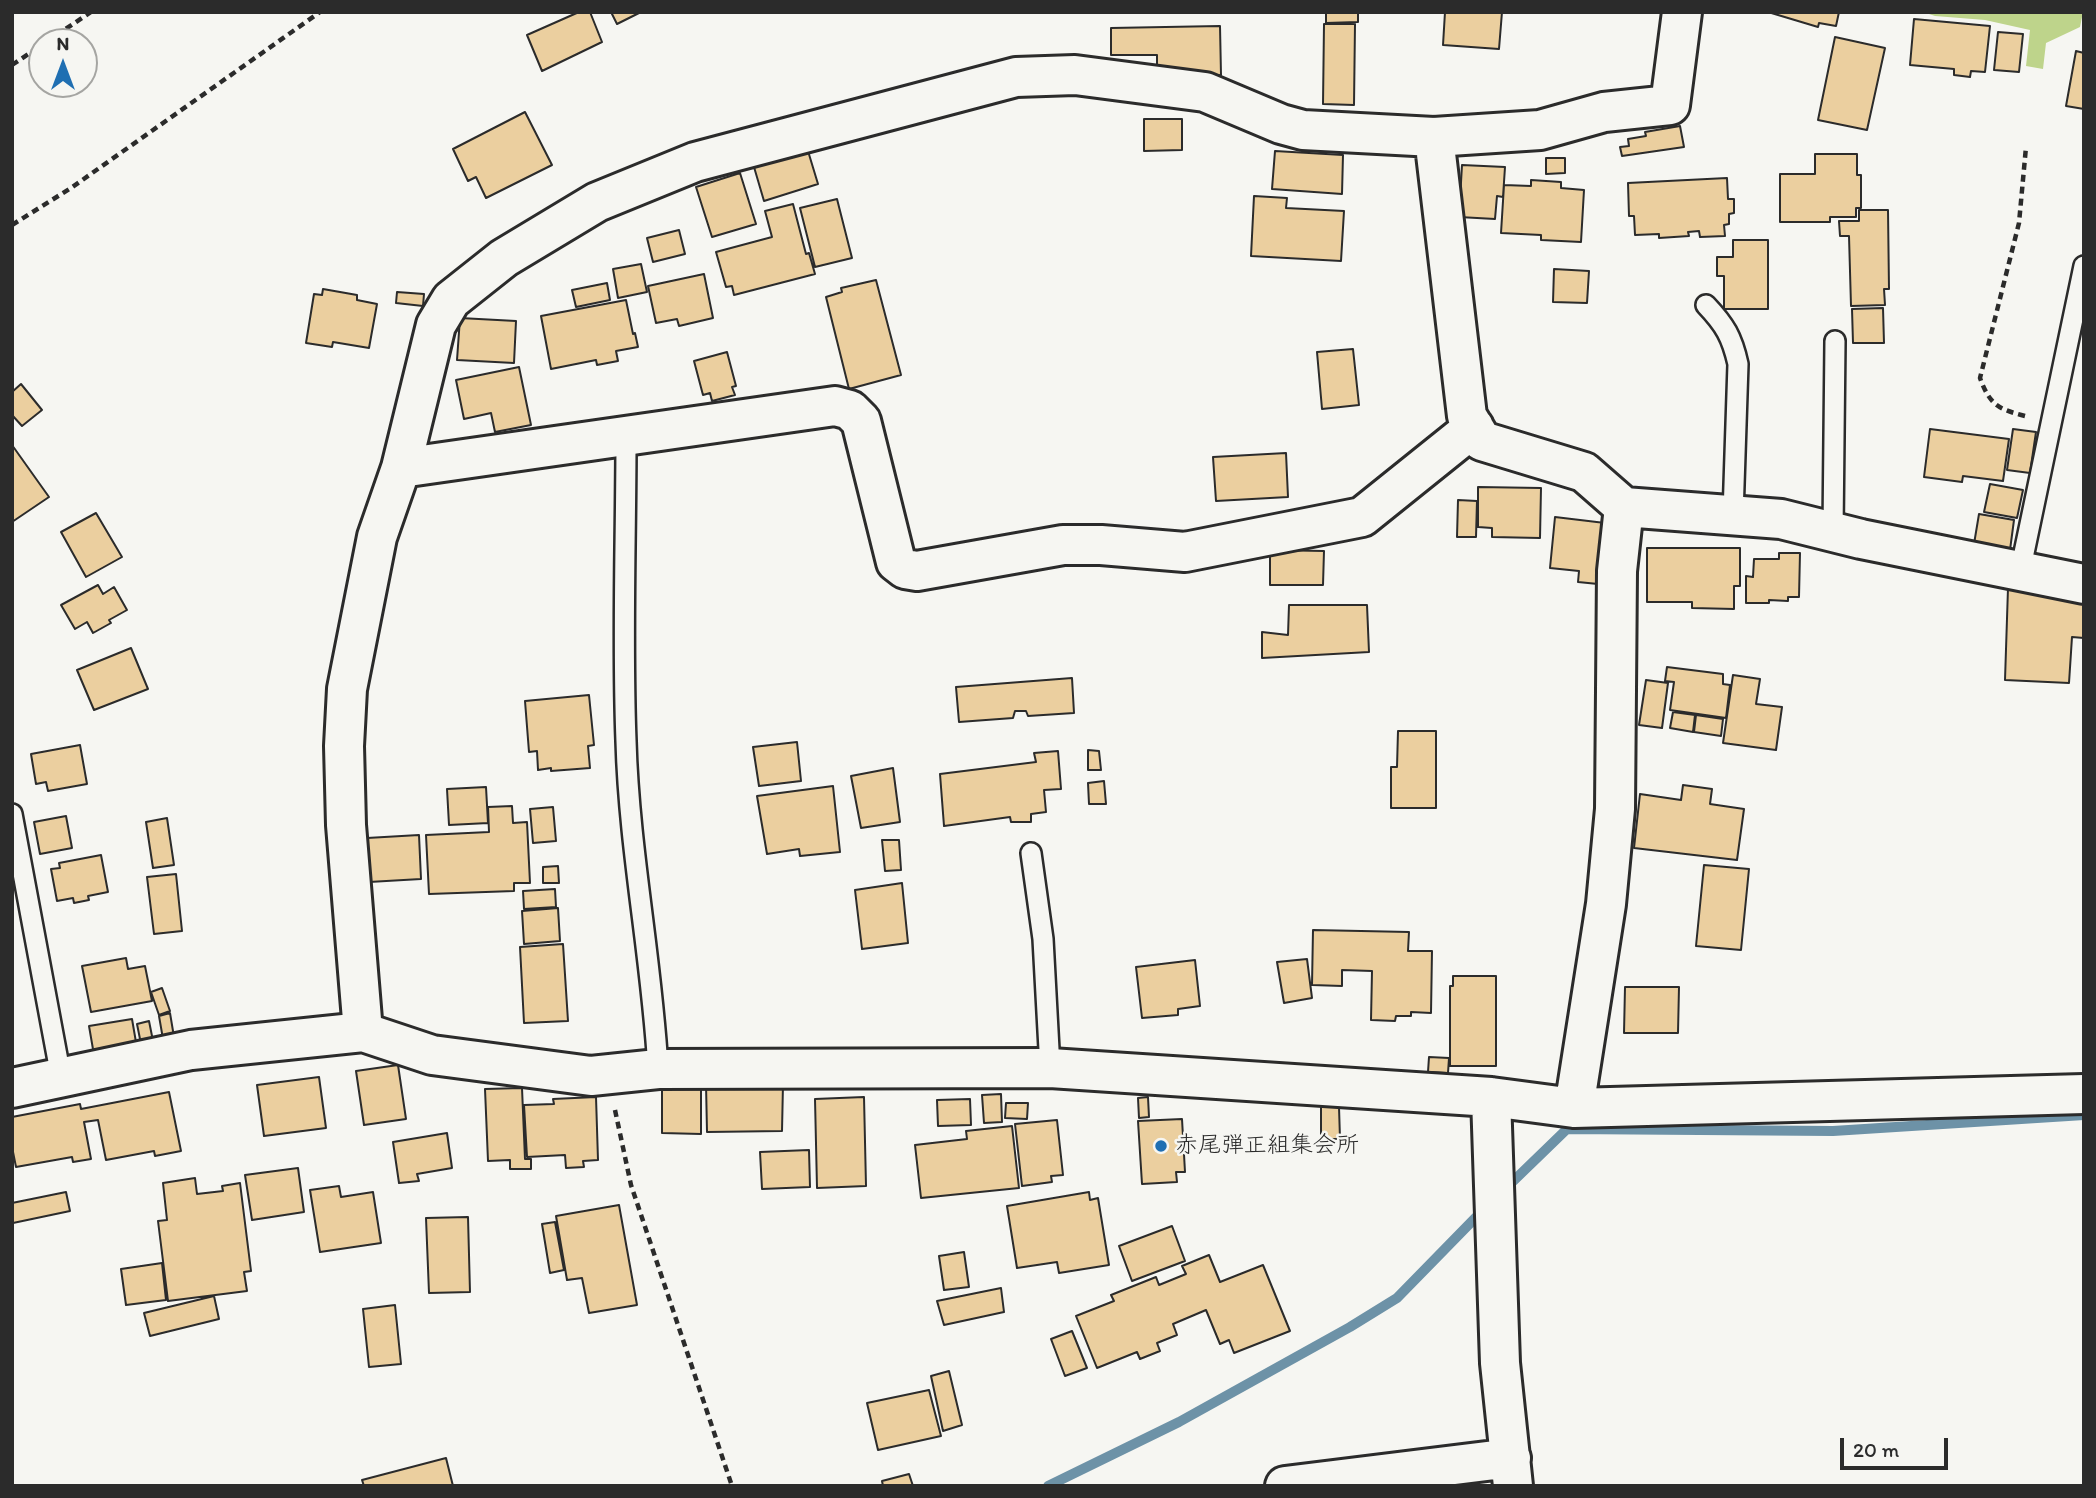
<!DOCTYPE html>
<html>
<head>
<meta charset="utf-8">
<style>
  body { margin:0 }
  #map { position:relative; width:2096px; height:1498px; overflow:hidden; background:#f6f6f2; font-family:Itim,sans-serif }
  canvas { display:block }
  .frame { position:absolute; inset:0; border:14px solid #2b2b2b; pointer-events:none }
  .north { position:absolute; left:28px; top:28px; width:70px; height:70px; box-sizing:border-box; background:#f6f6f2; border:2px solid #a5a5a2; border-radius:50%; rotate:0deg; font-size:19px; font-weight:700; line-height:28px; text-align:center; color:#2b2b2b }
  .north::after { content:''; display:block; margin:auto; width:24px; height:32px; background:#1f6fb2; clip-path:polygon(50% 0,100% 100%,50% 72%,0 100%) }
  .scale { position:absolute; left:1840px; top:1438px; width:108px; height:32px; box-sizing:border-box; border:4px solid #2b2b2b; border-top:0; padding-left:9px; font-size:21px; line-height:24px; white-space:nowrap; color:#2b2b2b; -webkit-text-stroke:5px #f6f6f2; paint-order:stroke }
</style>
</head>
<body>
<div id="map">
<canvas width="2096" height="1498"></canvas>
<div class="frame"></div>
<div class="north">N</div>
<div class="scale">20 m</div>
</div>
<script>
const ctx = document.querySelector('canvas').getContext('2d');
ctx.lineJoin = 'round';
function fill(path, color) { ctx.fillStyle = color; ctx.fill(path, 'evenodd'); }
function trace(path, color, width, dash) { ctx.strokeStyle = color; ctx.lineWidth = width; ctx.lineCap = dash ? 'butt' : 'round'; ctx.setLineDash(dash || []); ctx.stroke(path); }
function label(font, color, halo, rows, align = 'center') {
  ctx.font = font + ' Itim,"Klee One",sans-serif'; ctx.lineWidth = 5; ctx.setLineDash([]); ctx.textBaseline = 'middle'; ctx.strokeStyle = halo; ctx.fillStyle = color; for (const [text, x, y, turn = 0] of rows) {
    ctx.save(); ctx.translate(x, y); ctx.rotate((+turn || 0) * Math.PI / 180); ctx.textAlign = isNaN(turn) ? turn : align; if (halo) ctx.strokeText(text, 0, 0); ctx.fillText(text, 0, 0); ctx.restore();
  }
}
const green = new Path2D(`
  M1923 12H2083L2080 27 2046 43 2043 69 2026 66 2030 30 1985 20 1935 16Z`);
const stream = new Path2D(`
  M1504 1190 1567 1129 1833 1131 2084 1115
  M1048 1486 1179 1422 1350 1327 1397 1298 1485 1208`);
const building = new Path2D(`
  M579 12H590L602 42 542 71 527 35Z
  M611 12H641L617 24Z
  M1326 12H1358V22L1326 23Z
  M1445 12H1502L1499 49 1443 45Z
  M1768 12H1839L1836 26 1819 23 1818 27Z
  M1914 19 1990 26 1985 72 1971 71 1970 77 1954 75V69L1910 65Z
  M1324 24H1355L1354 105 1323 104Z
  M1220 26 1221 75 1157 76V55H1111V28Z
  M1998 32 2023 34 2019 72 1994 70Z
  M1835 37 1885 48 1867 130 1818 120Z
  M2076 51 2084 53V109L2066 106Z
  M525 112 552 165 486 198 476 177 468 181 453 149Z
  M1144 119H1182V150L1144 151Z
  M1680 126 1684 147 1622 156 1620 147 1629 146 1628 139 1646 136 1645 132Z
  M808 151 818 184 764 201 754 167Z
  M1275 151 1343 155 1342 194 1272 189Z
  M1815 154H1857V175H1861V208H1856V217H1830V222H1780V174H1815Z
  M1546 158H1565V173L1546 174Z
  M1462 165 1505 167 1503 197 1497 196 1495 219 1459 217Z
  M740 173 756 224 712 237 696 187Z
  M1727 178 1728 199H1734V213L1729 214V224L1724 225 1725 236 1700 237 1699 231 1688 232 1689 236 1659 238V234L1635 235 1634 216H1629L1628 183Z
  M1531 180 1561 182V188L1584 190 1581 242 1541 240V235L1501 233 1504 185 1531 186Z
  M1254 196 1287 198 1286 208 1344 211 1341 261 1251 256Z
  M837 199 852 258 815 267 800 208Z
  M793 204 806 254 809 253 815 274 734 295 732 286 726 287 716 252 772 237 765 211Z
  M1859 210H1888L1889 289H1884L1885 305 1851 306 1849 236H1840L1839 221H1859Z
  M679 230 685 254 653 262 647 238Z
  M1733 240H1768V309H1724V276H1717V257H1733Z
  M641 264 647 292 618 298 613 269Z
  M1554 269 1589 271 1587 303 1553 302Z
  M704 274 713 318 679 326 677 319 656 323 648 286Z
  M876 280 901 375 849 389 826 297 842 292 841 288Z
  M607 283 610 300 576 307 572 290Z
  M323 289 357 295V300L377 304 369 348 333 342 332 347 306 343 314 294 322 295Z
  M397 292 424 294 423 306 396 303Z
  M626 300 633 334 635 333 638 347 616 351 618 361 597 365 596 360 551 369 541 316Z
  M1883 308 1884 343H1853L1852 309Z
  M460 318 516 321 514 363 457 360Z
  M1353 349 1359 405 1322 409 1317 352Z
  M727 352 736 386 732 387 735 395 712 401 710 393 703 395 694 361Z
  M519 367 531 425 495 432 491 413 464 419 456 380Z
  M21 384 42 410 22 426 12 415V392Z
  M1930 429 2009 439 2003 481 1963 476 1962 482 1924 477Z
  M2013 429 2036 432 2030 473 2007 470Z
  M12 445 49 497 12 522Z
  M1286 453 1288 497 1216 501 1213 457Z
  M1990 484 2023 490 2017 518 1984 512Z
  M1478 487 1541 488 1540 538 1492 537V528L1478 527Z
  M1458 500 1477 501 1476 537H1457Z
  M96 513 122 557 86 577 61 532Z
  M1979 514 2014 520 2010 550 1974 544Z
  M1555 517 1605 523 1598 584 1578 582 1579 571 1550 568Z
  M1647 548H1740V586H1734V609L1692 608V602H1647Z
  M1270 550 1324 551 1323 585H1270Z
  M1779 553H1800L1799 597H1788V601L1769 600V603H1746V576L1753 577 1754 559H1779Z
  M98 585 103 594 114 587 127 610 109 620 111 623 93 633 87 622 75 629 61 605Z
  M2008 588 2084 598V638L2072 637 2069 683 2005 680Z
  M1289 605H1367L1369 652 1262 658V632L1288 635Z
  M131 648 148 689 94 710 77 670Z
  M1667 667 1723 674V684L1730 685 1726 718 1670 710 1674 682 1665 681Z
  M1733 675 1760 679 1756 704 1782 707 1776 750 1723 743Z
  M1072 678 1074 713 1028 716 1026 711H1015L1013 718 959 722 956 687Z
  M1646 680 1668 683 1662 728 1639 725Z
  M589 695 594 745 588 746 590 768 551 771V768L538 770 537 751 529 752 525 701Z
  M1673 712 1695 715 1693 732 1670 728Z
  M1696 715 1723 719 1721 736 1694 732Z
  M1398 731H1436V808H1391V767H1397Z
  M797 742 801 781 759 786 753 747Z
  M80 745 87 784 48 791 46 782 36 784 31 754Z
  M1088 750 1099 751 1101 770H1088Z
  M1058 751 1061 789 1044 790 1046 812 1031 814V822H1011L1010 817 944 826 940 774 1036 762 1034 753Z
  M893 768 900 822 861 828 851 776Z
  M1104 781 1106 804H1089L1088 783Z
  M1683 785 1712 789 1710 804 1744 809 1737 860 1634 848 1640 794 1681 800Z
  M833 786 840 852 800 856 799 849 767 854 757 796Z
  M486 787 488 823 449 825 447 789Z
  M512 806 513 823 527 822 530 883H514V891L429 894 426 835 489 832 488 807Z
  M553 807 556 841 533 843 530 809Z
  M66 816 72 848 40 854 34 822Z
  M167 818 174 865 153 868 146 822Z
  M419 835 421 879 369 882 367 838Z
  M882 840H899L901 870 885 871Z
  M101 855 108 892 88 896 89 900 74 903 73 898 57 901 51 869 60 868 59 863Z
  M1704 865 1749 869 1741 950 1696 946Z
  M558 866 559 883H543V867Z
  M176 874 182 931 154 934 147 877Z
  M902 883 908 943 862 949 855 890Z
  M555 889 556 907 524 909 523 891Z
  M558 908 560 941 524 944 522 911Z
  M1313 930 1409 932 1408 951H1432L1431 1013 1411 1012V1016H1396L1395 1021 1371 1020 1372 971 1342 970V986L1312 985Z
  M563 944 568 1021 524 1023 520 947Z
  M126 958 128 969 145 966 152 1001 91 1012 82 966Z
  M1307 959 1312 998 1284 1003 1277 962Z
  M1195 960 1200 1006 1178 1009V1015L1142 1018 1136 967Z
  M1453 976H1496V1066H1450V986H1453Z
  M1625 987H1679L1678 1033H1624Z
  M162 988 170 1011 159 1015 151 992Z
  M170 1013 174 1037 163 1039 159 1016Z
  M132 1019 137 1048 94 1055 89 1026Z
  M149 1021 153 1041 141 1044 137 1024Z
  M1429 1057 1449 1058 1448 1073 1428 1072Z
  M398 1065 406 1119 364 1125 356 1071Z
  M319 1077 326 1128 264 1136 257 1085Z
  M701 1084V1134L662 1133V1087Z
  M706 1084H783L782 1131 707 1132Z
  M522 1088 525 1159H531V1169H510V1160L488 1161 485 1089Z
  M169 1092 181 1151 155 1156 154 1151 106 1160 98 1120 84 1122 91 1159 73 1162 72 1157 16 1167 12 1147V1117L80 1104 81 1109Z
  M1001 1094 1002 1122 984 1123 982 1095Z
  M596 1097 598 1160 583 1161 584 1167 566 1168 565 1155 527 1157 524 1105 554 1104 553 1099Z
  M864 1097 866 1186 817 1188 815 1099Z
  M1148 1097 1149 1117 1139 1118 1138 1098Z
  M970 1099 971 1125 938 1126 937 1100Z
  M1006 1103H1028L1027 1119 1005 1118Z
  M1321 1105 1339 1107 1340 1139H1321Z
  M1182 1119 1185 1172H1176L1177 1182 1142 1184 1138 1121Z
  M1057 1120 1063 1175 1051 1176 1052 1182 1022 1186 1015 1124Z
  M1012 1126 1019 1188 921 1198 915 1145 967 1139 966 1131Z
  M447 1133 452 1168 417 1174 419 1181 399 1183 393 1142Z
  M809 1150 810 1187 762 1189 760 1152Z
  M298 1168 304 1212 252 1220 245 1175Z
  M195 1178 197 1194 223 1191 222 1186 240 1183 251 1271 244 1272 247 1291 168 1301 158 1221 167 1220 163 1183Z
  M339 1186 341 1197 373 1192 381 1243 320 1252 310 1190Z
  M66 1192 70 1211 13 1223 12 1203Z
  M1089 1192 1090 1200 1098 1198 1109 1265 1059 1273 1057 1262 1017 1268 1007 1206Z
  M619 1205 637 1305 589 1313 582 1278 567 1280 556 1216Z
  M468 1217 470 1292 429 1293 426 1218Z
  M555 1222 564 1270 550 1273 542 1224Z
  M1172 1226 1185 1261 1132 1281 1119 1246Z
  M964 1252 969 1287 944 1290 939 1256Z
  M1209 1255 1220 1282 1263 1265 1290 1331 1234 1353 1229 1340 1220 1344 1206 1310 1173 1324 1177 1335 1157 1343 1160 1351 1140 1359 1137 1352 1097 1368 1076 1316 1114 1301 1111 1295 1156 1277 1159 1285 1186 1274 1182 1266Z
  M162 1263 166 1300 126 1305 121 1269Z
  M1001 1288 1004 1312 944 1325 937 1301Z
  M214 1296 219 1319 150 1336 144 1313Z
  M395 1305 401 1364 369 1367 363 1309Z
  M1072 1331 1087 1368 1065 1376 1051 1339Z
  M949 1371 962 1425 943 1431 931 1376Z
  M929 1390 941 1436 878 1450 867 1403Z
  M446 1458 453 1486H364L362 1480Z
  M909 1474 913 1486H883L882 1481Z`);
const path = new Path2D(`
  M46 42 91 12
  M12 65 42 45
  M12 225 71 188 320 12
  M2025 416C1998 409 1990 405 1980 378L2019 223 2026 147
  M615 1110 631 1185 732 1486`);
const service = new Path2D(`
  M1706 305C1725 325 1732 337 1738 364L1733 515
  M626 437C626 538 622 640 626 741 629 851 652 959 658 1069
  M1833 531 1835 341
  M2020 572 2084 266
  M12 814 61 1077
  M1031 853 1043 939 1050 1068`);
const minor = new Path2D(`
  M1434 137 1467 416 1482 441 1584 472 1624 507 1781 519 1861 539 2084 584
  M401 468 835 406 850 410 861 421 896 562 905 569 917 571 1063 545H1101L1185 552 1362 517 1474 427
  M363 1032 346 825 344 746 347 689 377 537 401 468 436 325 451 300 504 258 597 202 695 162 1016 77 1075 75 1205 92 1281 124 1303 130 1434 137 1540 130 1604 112 1670 105 1682 12
  M12 1088 191 1050 363 1032 432 1055 591 1076 658 1069 1050 1068 1491 1097 1574 1108 2084 1094
  M1491 1097 1500 1363 1513 1486
  M1574 1108 1606 904 1615 809 1617 571 1624 507
  M1285 1486 1511 1458`);
const markers = [
  [1161,1146,7,"#1f6fb2"]
];
const poiNames = [
  ["赤尾弾正組集会所",1175,1146]
];
fill(green, '#bed48b');
trace(stream, '#6d92a7', 10);
fill(building, '#ebcf9f');
trace(building, '#2b2b2b', 2);
trace(service, '#2b2b2b', 24);
trace(minor, '#2b2b2b', 44);
trace(path, '#2b2b2b', 4.5, [7, 5]);
trace(service, '#f6f6f2', 19);
trace(minor, '#f6f6f2', 38);
for (const [x, y, r, color] of markers) { const dot = new Path2D(); dot.arc(x, y, r, 0, 2 * Math.PI); ctx.fillStyle = color; ctx.fill(dot); trace(dot, '#f6f6f2', 2.5); }
label('23px', '#2b2b2b', '#f6f6f2', poiNames, 'left');
</script>
</body>
</html>
